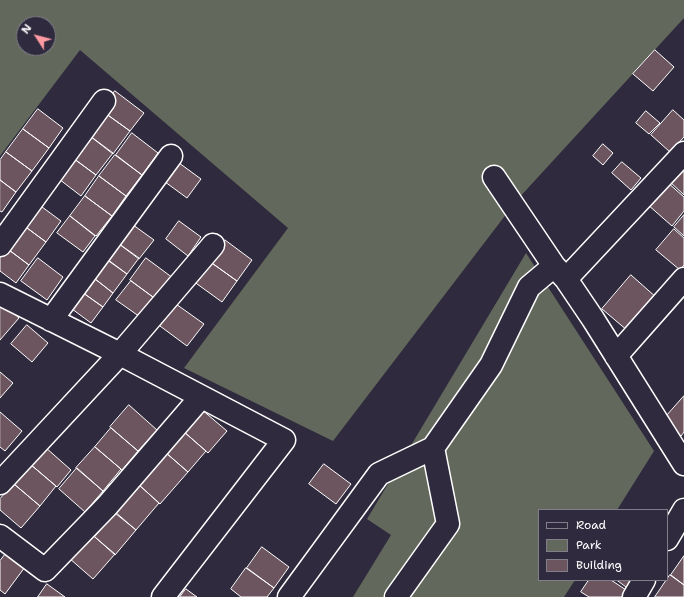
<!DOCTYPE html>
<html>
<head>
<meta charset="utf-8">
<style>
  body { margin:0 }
  #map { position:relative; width:684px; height:597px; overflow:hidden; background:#2f2a3d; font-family:"Shantell Sans",sans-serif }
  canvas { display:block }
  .legend { position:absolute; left:538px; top:509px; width:130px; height:72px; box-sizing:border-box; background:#2f2a3d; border:1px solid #827f8b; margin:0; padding:5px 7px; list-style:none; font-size:12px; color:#fff }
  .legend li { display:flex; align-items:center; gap:8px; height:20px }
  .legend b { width:20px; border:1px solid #827f8b }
  .north { position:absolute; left:16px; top:16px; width:40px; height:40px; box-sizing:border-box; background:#2f2a3d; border:1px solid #827f8b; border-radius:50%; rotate:306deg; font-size:11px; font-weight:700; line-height:16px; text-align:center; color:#fff }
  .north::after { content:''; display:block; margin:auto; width:14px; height:18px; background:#ff9aa2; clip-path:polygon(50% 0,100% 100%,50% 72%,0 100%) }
</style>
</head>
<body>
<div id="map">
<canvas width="684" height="597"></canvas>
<ul class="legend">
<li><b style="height:5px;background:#2f2a3d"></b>Road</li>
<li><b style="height:11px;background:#62695c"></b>Park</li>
<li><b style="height:11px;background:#6d555f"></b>Building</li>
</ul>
<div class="north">N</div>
</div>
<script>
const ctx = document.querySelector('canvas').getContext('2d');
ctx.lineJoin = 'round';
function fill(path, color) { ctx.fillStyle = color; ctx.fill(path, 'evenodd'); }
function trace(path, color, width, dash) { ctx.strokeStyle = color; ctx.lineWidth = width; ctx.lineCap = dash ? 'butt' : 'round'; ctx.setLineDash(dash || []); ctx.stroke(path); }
const green = new Path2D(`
  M0 0H684V18L517 200 333 441 184 368 288 228 80 50 0 156ZM24 24H48V48H24Z
  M526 253 654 451 617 510H539V580H575L564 597H353L391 535 367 519Z`);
const building = new Path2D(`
  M655 50 674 67 653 91 633 74Z
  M115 91 144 113 130 131 101 110Z
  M38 109 63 128 49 148 23 129Z
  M673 110 684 120V137L670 152 651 135Z
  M102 111 130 131 113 154 86 133Z
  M646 111 660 123 649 134 636 123Z
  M23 129 49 148 32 171 6 152Z
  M86 133 113 153 96 175 69 155Z
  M132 133 158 153 142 175 116 155Z
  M603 144 613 153 603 165 593 156Z
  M6 152 32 171 16 192 0 180V160Z
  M115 155 142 175 126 196 99 176Z
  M70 156 96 175 81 196 55 176Z
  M175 160 201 179 187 198 161 179Z
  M622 162 641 178 631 190 612 173Z
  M684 165V195L668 180Z
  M99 176 126 196 112 216 85 196Z
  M0 180 16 192 2 212 0 211Z
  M667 182 684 197V211L672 226 647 204Z
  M85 196 112 216 96 236 70 216Z
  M34 201 61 221 46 242 19 222Z
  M684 215V236L674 227Z
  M70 216 95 236 83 252 57 233Z
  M179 221 201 237 188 256 166 239Z
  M19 222 46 242 29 265 2 245Z
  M129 222 154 240 139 259 115 241Z
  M674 229 684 238V265L680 270 656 250Z
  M225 240 252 260 237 281 209 261Z
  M115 241 139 258 127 274 103 256Z
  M4 246 29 265 16 283 0 271V251Z
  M103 257 127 274 113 293 90 275Z
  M38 258 63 277 47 300 21 281Z
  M146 258 173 278 157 300 130 280Z
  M209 261 237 281 222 302 193 281Z
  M90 275 113 293 103 307 79 290Z
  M631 275 657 298 628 331 602 309Z
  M131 281 157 300 143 319 116 300Z
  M79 290 103 307 91 323 68 306Z
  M0 301 19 318 0 340Z
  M176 304 204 324 187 346 160 326Z
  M27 325 48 343 32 362 11 344Z
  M0 372 13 383 0 398Z
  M684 396V432L681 436 663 420Z
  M129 405 157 430 138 451 110 427Z
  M201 409 227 431 208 453 183 431Z
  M0 412 22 431 5 451 0 447Z
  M111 428 138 451 122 470 95 447Z
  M183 431 206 451 188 472 165 452Z
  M45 447 71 470 57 487 30 464Z
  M95 447 121 469 103 491 76 468Z
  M165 452 188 472 160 504 138 484Z
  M30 464 56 486 40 506 14 484Z
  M324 464 351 484 336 504 309 484Z
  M77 468 103 491 85 512 59 489Z
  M14 484 40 506 21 528 0 510V499Z
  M138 484 159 503 136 530 114 511Z
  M115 513 136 530 115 555 95 537Z
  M90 533 115 554 93 579 69 558Z
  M262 547 289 567 274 588 247 568Z
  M7 552 25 567 5 594 0 590V561Z
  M684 556V585L671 575Z
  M246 568 274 588 267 597H241L231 589Z
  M670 575 684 585V597H655Z
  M589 580H611L626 590 622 597H589L581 592Z
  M617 580H633L628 588Z
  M47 584 65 597H38Z
  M186 589 197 597H180Z`);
const minor = new Path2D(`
  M494 177 554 266 566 279 593 319 684 464
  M0 245 104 101
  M566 279 684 153
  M0 294 120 354 213 245
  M51 320 171 156
  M616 356 684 279
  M0 483 120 354 284 440 163 597
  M0 536 45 570 107 506 201 397
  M667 539 684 510
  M289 597 379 474 433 448 491 365 529 287 554 266
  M396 597 448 524 433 448
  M634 597 644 580`);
fill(green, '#62695c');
fill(building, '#6d555f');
trace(building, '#fff', 1);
trace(minor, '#fff', 25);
trace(minor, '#2f2a3d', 22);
</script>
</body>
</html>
